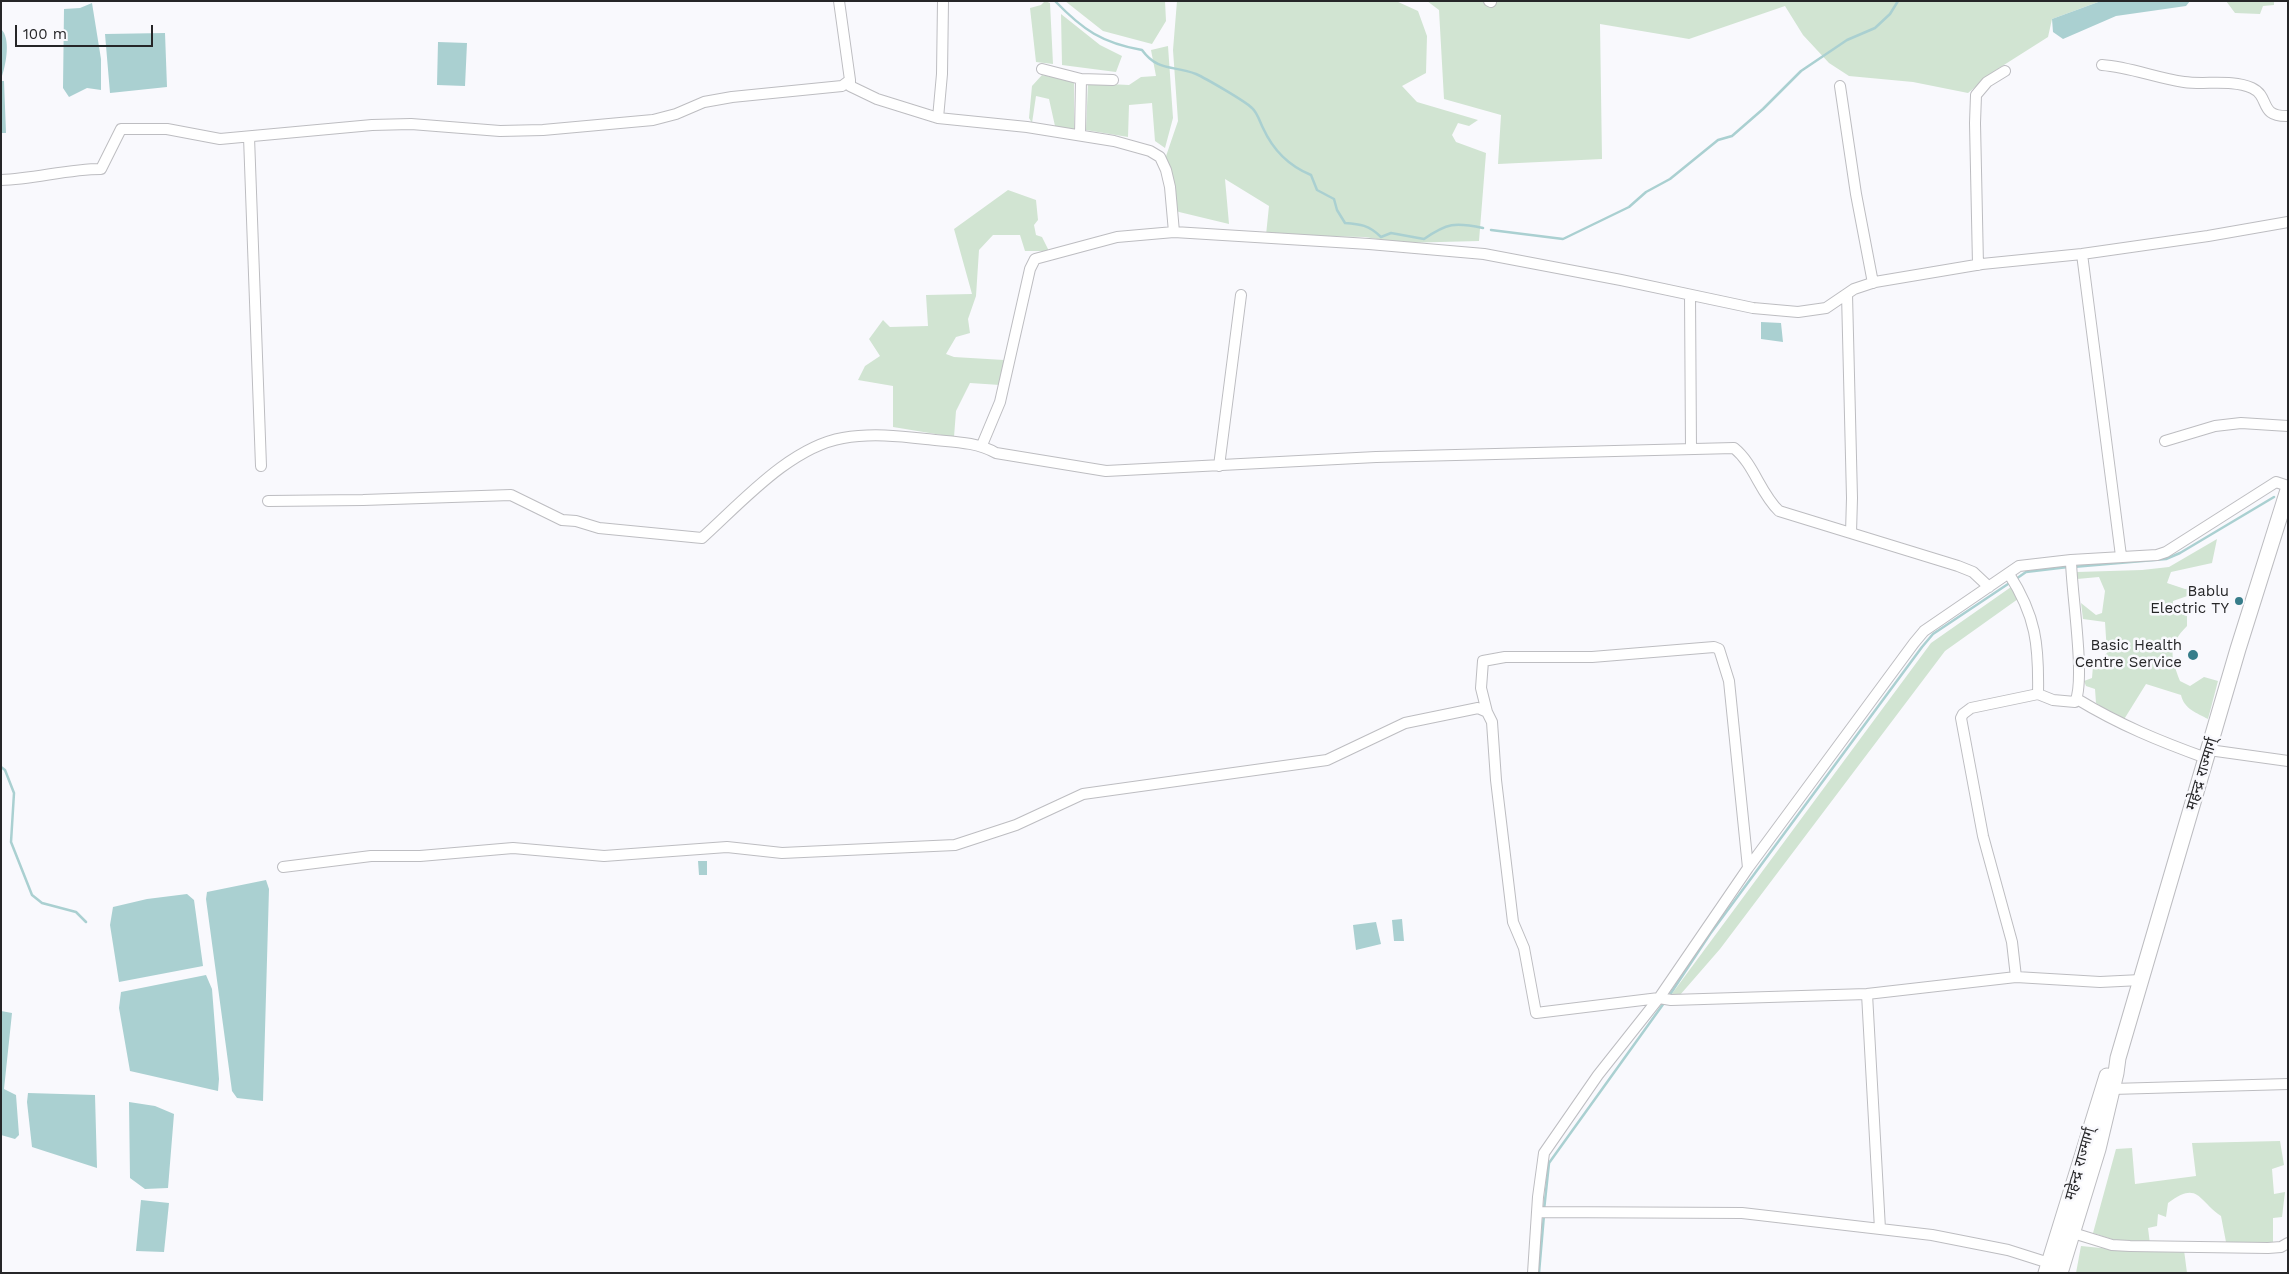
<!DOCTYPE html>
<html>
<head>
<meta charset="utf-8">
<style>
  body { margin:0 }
  #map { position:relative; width:2289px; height:1274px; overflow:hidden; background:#f9f9fd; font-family:"Work Sans",sans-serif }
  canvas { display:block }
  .frame { position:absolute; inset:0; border:2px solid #262628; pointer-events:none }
  .scale { position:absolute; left:15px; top:25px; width:138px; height:22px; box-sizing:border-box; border:2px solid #262628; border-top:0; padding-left:6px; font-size:15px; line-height:18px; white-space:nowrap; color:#262628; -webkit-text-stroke:4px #f9f9fd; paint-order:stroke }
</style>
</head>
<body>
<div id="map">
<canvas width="2289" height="1274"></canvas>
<div class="frame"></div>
<div class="scale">100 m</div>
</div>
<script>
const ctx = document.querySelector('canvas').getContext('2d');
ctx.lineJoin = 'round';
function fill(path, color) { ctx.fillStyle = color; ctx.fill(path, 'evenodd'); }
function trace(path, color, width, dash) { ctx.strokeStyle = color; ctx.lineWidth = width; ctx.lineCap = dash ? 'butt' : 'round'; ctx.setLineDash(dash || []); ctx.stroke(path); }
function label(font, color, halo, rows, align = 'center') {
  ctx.font = font + ' "Work Sans","Noto Sans Devanagari",sans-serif'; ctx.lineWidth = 5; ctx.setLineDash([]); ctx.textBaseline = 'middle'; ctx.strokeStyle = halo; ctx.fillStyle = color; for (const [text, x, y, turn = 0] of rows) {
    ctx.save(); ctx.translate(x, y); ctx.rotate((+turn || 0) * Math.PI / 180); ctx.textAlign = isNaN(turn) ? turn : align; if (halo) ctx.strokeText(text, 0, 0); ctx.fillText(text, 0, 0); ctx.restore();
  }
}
const green = new Path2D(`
  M1045 1 1050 3 1053 64 1036 62 1030 8 1041 5Z
  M1065 1H1165L1166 21 1152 44 1103 31Z
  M1177 1H1396L1418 11 1427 36 1426 73 1402 86 1417 102 1478 120 1469 126 1458 123 1452 135 1456 142 1486 153 1479 241 1401 243 1365 237 1266 235 1269 206 1225 179 1229 224 1175 211V186L1164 162 1178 121 1173 50Z
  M1427 1H2101L2052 19 2048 37 1996 70 1968 93 1913 82 1849 76 1829 63 1803 35 1785 6 1689 39 1600 24 1602 159 1498 164 1501 115 1444 99 1439 10Z
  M2226 1H2274V5L2263 6 2260 14 2235 13Z
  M1061 14 1100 45 1122 56 1116 72 1062 65Z
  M1168 46 1173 118 1165 148 1155 141 1152 103 1129 105 1128 137 1086 130 1088 83 1129 85 1141 77 1156 76 1151 50Z
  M1042 75 1074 81V131L1055 126 1049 99 1036 96 1032 123 1029 118 1032 86Z
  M1008 190 1036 200 1038 220 1034 225 1036 235 1042 237 1049 251H1025L1020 235H993L979 250 976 296 968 319 970 333 956 337 946 354 954 357 1004 360 1000 385 970 383 956 411 954 437 893 427V386L858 380 865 366 880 356 869 339 883 320 890 327 928 326 926 295 972 294 954 229Z
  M2217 539 2212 563 2171 572 2167 583 2185 589 2198 588 2196 593 2173 601 2172 611 2187 616V626C2167 646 2171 657 2180 681L2190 686 2204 677 2218 681 2208 719C2197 713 2184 709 2181 695L2146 684 2123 721 2096 703 2095 689 2086 686 2084 681 2092 678 2093 666 2107 653 2105 622 2083 619 2081 603 2096 615 2102 613 2105 591 2099 577 2077 579V572L2142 570 2169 567Z
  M2011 587 2018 599 1945 651 1720 949 1680 995H1671L1931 643Z
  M2280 1141 2284 1165 2272 1169 2274 1194 2285 1192 2282 1217 2273 1218V1242H2226L2221 1216C2198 1201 2199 1180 2168 1203L2166 1217 2158 1214 2157 1226 2148 1228 2150 1244H2127L2093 1233 2116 1149 2132 1148 2135 1184 2196 1176 2192 1143Z
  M2081 1246 2141 1252 2184 1250 2187 1273H2076Z`);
const water = new Path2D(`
  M2101 1H2190L2186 6 2116 16 2063 39 2053 32 2052 19Z
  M92 3 101 59V90L87 88 69 97 63 88 64 9 80 8Z
  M1 29C11 38 6 64 2 76Z
  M165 33 167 87 110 93 105 34Z
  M438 42 467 43 465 86 437 85Z
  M1 81H4L6 133H1Z
  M1761 322 1781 323 1783 342 1761 339Z
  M698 861H707V875H699Z
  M266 880 269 889 263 1101 237 1098 232 1091 206 899 207 892Z
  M187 894 194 900 203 966 119 982 110 925 113 907 147 899Z
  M1402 919 1404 941H1394L1392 920Z
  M1376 922 1381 944 1356 950 1353 925Z
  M206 975 212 989 219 1079 218 1091 130 1071 119 1008 121 992Z
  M1 1011 12 1013 4 1089 16 1095 19 1135 15 1139 1 1135Z
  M28 1093 95 1095 97 1168 32 1147 27 1102Z
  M129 1102 155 1106 174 1114 168 1188 145 1189 130 1178Z
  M141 1200 169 1203 164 1252 136 1251Z`);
const stream = new Path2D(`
  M1055 1C1083 30 1102 43 1142 50 1158 72 1173 65 1196 74 1205 78 1245 101 1252 108 1257 112 1260 122 1263 128 1273 150 1289 166 1311 175L1317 190 1334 199 1337 210 1345 223C1360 224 1369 225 1381 237L1391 233 1424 239C1447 223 1455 222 1483 228
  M1491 230 1563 239 1629 207 1646 192 1670 179 1718 140 1732 136 1763 109 1801 71 1847 40 1875 28 1890 14 1898 1
  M2073 567 2166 559 2180 553 2274 497
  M2016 579 2026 572 2068 567
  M1 767 5 770 14 793 11 842 32 895 42 903 76 912 86 922
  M1669 996 1710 934 1922 647 1933 634 2011 582
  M1544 1210 1549 1163 1664 1003
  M1539 1273 1544 1215`);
const minor = new Path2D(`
  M839 1 850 80
  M1489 1 1491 2
  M2102 65C2130 67 2156 78 2184 82 2205 85 2232 79 2252 88 2271 97 2258 117 2288 116
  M1042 69 1081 79 1080 135
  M1081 79 1113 80
  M1840 86 1856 194 1873 283
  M938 118 942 74 943 1
  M249 137 261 466
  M1 180C35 179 67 169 101 169L121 129H167L220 139 372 125 411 124 500 131 543 130 653 120 676 114 704 102 732 97 842 86 850 80V86L877 99 938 118 1027 127 1114 141 1150 151 1160 157 1166 170 1170 187 1174 232
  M2082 254 2121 556
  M1978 265 1975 123 1976 95 1987 82 2005 71
  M1847 294 1852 498 1851 533
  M1690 295 1691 449
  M2165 441 2215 426 2241 423 2288 426
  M982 445 1000 402 1030 269 1035 259 1117 237 1174 232 1369 244 1484 254 1621 280 1753 308 1798 312 1826 308 1854 289 1875 282 1982 264 2082 254 2208 236 2288 222
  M1219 466 1241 295
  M268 501 363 500 511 495 562 520 576 521 599 528 702 538C741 503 790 447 843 438 871 433 899 436 926 439 950 442 975 441 996 453L1106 471 1376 457 1734 448C1754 464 1760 493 1779 511L1958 566 1973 572 1989 587
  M2009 574C2036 616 2039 645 2038 694
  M2077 699C2120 725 2159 741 2206 758
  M1487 712 1481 688 1483 661 1505 657H1592L1714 647 1719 649 1729 681 1748 868
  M2209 750 2288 761
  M283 867 371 856H420L513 848 604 856 727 847 782 853 955 845 1016 825 1083 794 1327 760 1405 723 1478 708 1487 712 1492 722 1496 780 1513 922 1524 948 1536 1013 1659 998 1671 1000 1867 994 2016 977 2100 982 2141 980
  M2016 977 2012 942 1983 836 1961 718 1963 714 1971 708 2038 694 2053 700 2075 702C2086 680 2071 589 2071 560
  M1867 994 1880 1229
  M2112 1089 2288 1084
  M1537 1212 1742 1213 1932 1235 2008 1250 2049 1263
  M2073 1233 2112 1245 2130 1246 2268 1248 2281 1247 2288 1243
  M1533 1273 1538 1197 1544 1153 1598 1075 1659 998 1748 868 1914 643 1924 631 2019 566 2071 560 2157 555 2166 552 2276 482 2288 486`);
const highway = new Path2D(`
  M2046 1273 2107 1076
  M2060 1273 2098 1149 2116 1073 2118 1058 2238 649 2288 490`);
const markers = [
  [2239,601,5,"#377d8a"],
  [2193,655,6,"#377d8a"]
];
const poiNames = [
  ["Bablu",2229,592],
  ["Electric TY",2229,609],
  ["Basic Health",2182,646],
  ["Centre Service",2182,663]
];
const streetNames = [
  ["महेन्द्र राज्मार्ग्",2202,774,-73],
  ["महेन्द्र राज्मार्ग्",2080,1164,-74]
];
fill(green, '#d1e4d2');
fill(water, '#aad0d1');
trace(stream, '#aad0d1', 2.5);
trace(minor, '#bdbdc1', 12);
trace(highway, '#bdbdc1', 17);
trace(minor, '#fff', 10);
trace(highway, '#fff', 15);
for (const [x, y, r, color] of markers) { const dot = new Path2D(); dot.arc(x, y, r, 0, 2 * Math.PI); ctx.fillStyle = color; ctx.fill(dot); trace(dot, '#f9f9fd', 2); }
label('15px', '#262628', '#f9f9fd', poiNames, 'right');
label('15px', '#262628', '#f9f9fd', streetNames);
</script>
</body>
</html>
